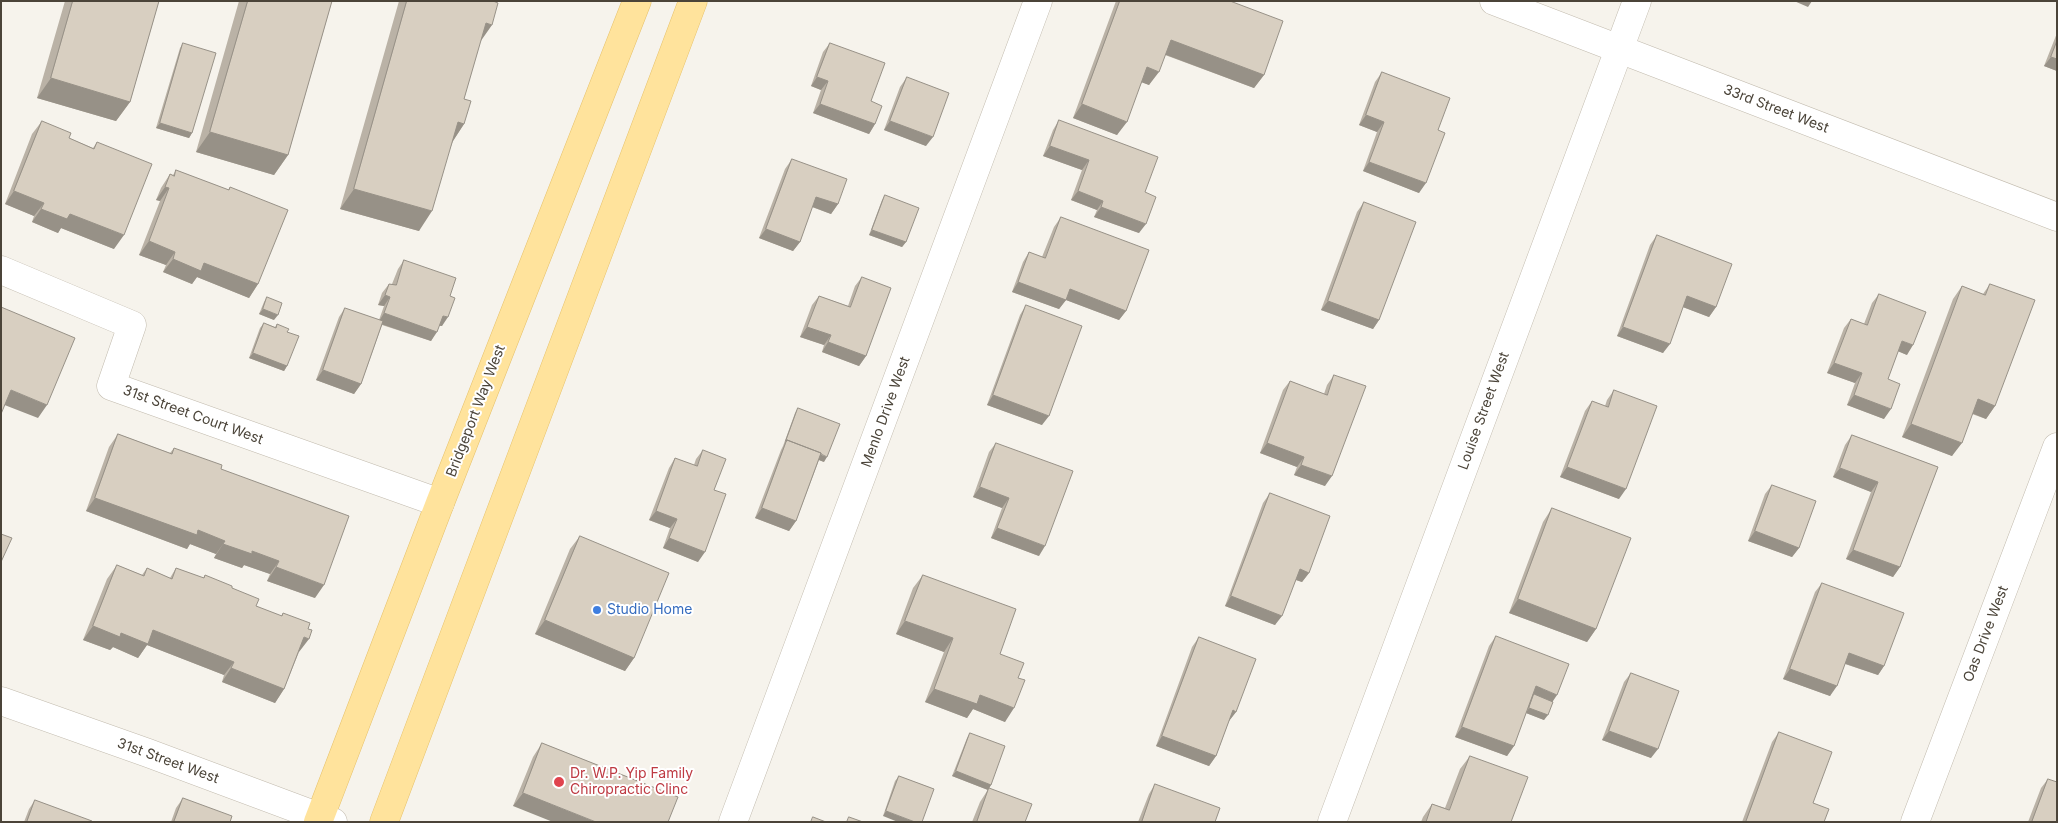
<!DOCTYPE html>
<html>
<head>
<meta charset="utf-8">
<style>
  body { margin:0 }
  #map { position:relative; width:2058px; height:823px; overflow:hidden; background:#f6f3ec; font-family:Inter,sans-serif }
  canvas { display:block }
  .frame { position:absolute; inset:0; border:2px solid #4b4439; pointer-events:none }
</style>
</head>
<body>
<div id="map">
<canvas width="2058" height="823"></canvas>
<div class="frame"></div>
</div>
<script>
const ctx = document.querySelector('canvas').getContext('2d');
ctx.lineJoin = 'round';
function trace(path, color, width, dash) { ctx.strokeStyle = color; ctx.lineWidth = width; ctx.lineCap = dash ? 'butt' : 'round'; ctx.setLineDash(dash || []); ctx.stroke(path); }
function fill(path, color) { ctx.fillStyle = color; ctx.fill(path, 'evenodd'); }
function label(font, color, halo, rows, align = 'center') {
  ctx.font = font + ' Inter,sans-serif'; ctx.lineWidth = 4; ctx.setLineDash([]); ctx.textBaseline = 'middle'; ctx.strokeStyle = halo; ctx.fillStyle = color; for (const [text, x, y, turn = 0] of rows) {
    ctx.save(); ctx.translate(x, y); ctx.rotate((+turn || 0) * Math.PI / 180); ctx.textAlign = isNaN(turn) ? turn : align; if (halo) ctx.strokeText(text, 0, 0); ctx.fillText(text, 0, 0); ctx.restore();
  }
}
const street = new Path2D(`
  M1494 1 2057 217
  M1 270 132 325 111 386 440 503
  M1 701 148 753 333 822
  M733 822 1038 1
  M1332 822 1637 1
  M1915 822 2057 447`);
const primary = new Path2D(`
  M318 822 440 503 637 1
  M384 822 693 1`);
const wall = new Path2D(`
  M65 1H159L130 102 116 121 37 98Z
  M239 1H332L288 155 274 175 196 152Z
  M399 1H493L480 42 464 99V124L453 141 419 231 340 209Z
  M1116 1H1230L1264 75 1254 88 1165 55 1149 85 1142 82 1117 135 1073 118Z
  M2057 33V71L2044 66Z
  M183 43 192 133 189 138 156 128 180 48Z
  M830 43 871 101 875 124 869 134 813 113 821 90 811 86 823 52Z
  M1382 72 1438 130 1419 193 1363 171 1377 132 1359 125 1375 82Z
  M907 77 926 146 884 130 900 87Z
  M1059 120 1145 192 1139 233 1094 217 1097 210 1071 200 1082 170 1043 156 1053 130Z
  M42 121 69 138 93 148 97 142 114 249 61 228 58 233 32 222 34 216 5 204 32 134Z
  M792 159 838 204 831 214 812 207 800 242 793 251 759 238 785 169Z
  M176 170 228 190 230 187 258 284 249 298 197 277 192 284 163 272 166 265 139 255 160 201 156 200 161 188 170 174 173 175Z
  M885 195 906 242 902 247 869 235 882 200Z
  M1364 202 1379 320 1373 329 1321 310 1357 212Z
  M1061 217 1126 311 1119 320 1066 300 1059 309 1012 292 1023 262 1029 252 1042 257 1054 227Z
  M1657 235 1716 307 1709 317 1683 307 1663 353 1617 336 1650 245Z
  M404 260 450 296 442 326H439L431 341 382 325 361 384 354 394 316 380 339 317 345 308 379 320 384 306 378 305 382 293 389 284H392L398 269Z
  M862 277 866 356 859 366 822 352 824 345 800 337 812 305 819 296 848 306 855 286Z
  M1990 284 1995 406 1986 419 1972 414 1952 456 1902 437 1953 299 1962 286 1983 294Z
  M1879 294 1907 355 1898 351 1888 379 1884 419 1847 405 1855 383 1827 373 1844 328 1851 319 1864 324 1872 303Z
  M267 297 274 320 259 314 264 302Z
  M1026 305 1042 425 987 405 1020 315Z
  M264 323 275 327 277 324 287 332V366L284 371 249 358 260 328Z
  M1334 375 1325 486 1294 475 1297 467 1260 453 1283 390 1290 381 1324 394 1327 385Z
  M1614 390 1619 499 1560 477 1585 411 1592 401 1605 406 1607 400Z
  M798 408 824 462 819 460 796 521 789 531 755 518 781 450 783 446 795 413Z
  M118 434 170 453 174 448 221 469 315 598 267 581 270 574 244 565 242 568 214 558 216 554 190 544 187 549 86 511 109 447Z
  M1852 435 1938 467 1900 567 1893 577 1846 559 1871 492 1833 477 1845 445Z
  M996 443 1039 556 991 538 1002 508 973 497 989 452Z
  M703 450 714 490 698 562 663 548 670 528 649 520 669 468 675 458 694 465 696 459Z
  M1772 485 1799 548 1792 557 1748 541 1765 494Z
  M1270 493 1309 573 1302 582 1296 580 1275 625 1225 606 1263 503Z
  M1552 508 1596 629 1587 642 1509 613 1543 522Z
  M580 536 634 658 625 671 535 634 570 549Z
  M117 565 142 575 147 568 170 578 176 568 203 578 205 575 232 588 256 606 281 616 283 613 299 652 284 689 275 703 222 682 224 675 147 645 138 658 113 647 110 650 83 640 107 579Z
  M923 575 1000 654 1018 678 1005 722 973 709 967 718 925 702 944 652 896 634 913 588Z
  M1822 583 1884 666 1878 675 1845 664 1830 696 1783 679 1815 592Z
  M1496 636 1553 701 1544 720 1526 713 1514 746 1507 756 1455 737 1489 646Z
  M1199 637 1236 712 1229 721 1216 756 1209 766 1156 746 1192 647Z
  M1631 673 1651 758 1602 740 1624 682Z
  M1779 732 1813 803 1824 822H1742L1772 742Z
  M970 733 991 785 988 790 952 776 967 738Z
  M542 743 678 797 513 806 533 757Z
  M1470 756 1511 822H1421L1423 817 1432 804 1445 808 1460 769Z
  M899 776 934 789 883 816 895 781Z
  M2048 779 2057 822H2028L2041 788Z
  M1155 784 1215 822H1138L1149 794Z
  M989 788 1025 822H972L980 802Z
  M183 798 230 822H171L176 808Z
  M35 800 91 822H24L29 809Z`);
const shadedWall = new Path2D(`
  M1794 1H1812L1808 7Z
  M486 23 492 25 478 45Z
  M1171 40 1264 75 1254 88 1161 53Z
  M2051 57 2057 59V71L2044 66Z
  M1147 67 1159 72 1149 85 1138 81Z
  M817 77 828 81 821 90 811 86Z
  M51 78 130 102 116 121 37 98Z
  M820 104 875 124 869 134 813 113Z
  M1082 104 1127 122 1117 135 1073 118Z
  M1366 115 1384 122 1377 132 1359 125Z
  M890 121 933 137 926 146 884 130Z
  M458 122 464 124 451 144Z
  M160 123 192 133 189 138 156 128Z
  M210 132 288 155 274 175 196 152Z
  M1050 146 1089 160 1082 170 1043 156Z
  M1369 162 1426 183 1419 193 1363 171Z
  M165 187 169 188 160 201 156 200Z
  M354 189 432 211 419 231 340 209Z
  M14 191 44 203 34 216 5 204Z
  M1078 191 1103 201 1097 210 1071 200Z
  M816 197 838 204 831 214 810 206Z
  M1101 207 1146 224 1139 233 1094 217Z
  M41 209 70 214 124 235 114 249 61 228 58 233 32 222Z
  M766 229 800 242 793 251 759 238Z
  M872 230 906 242 902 247 869 235Z
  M149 241 175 252 166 265 139 255Z
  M173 259 204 263 258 284 249 298 197 277 192 284 163 272Z
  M1018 282 1070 289 1126 311 1119 320 1066 300 1059 309 1012 292Z
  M385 295 390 297 384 306 378 305Z
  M1687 296 1716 307 1709 317 1680 306Z
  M1328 301 1379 320 1373 329 1321 310Z
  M263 309 278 315 274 320 259 314Z
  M384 313 437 332 431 341 378 323Z
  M443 316 448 317 442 326 436 325Z
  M807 327 831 335 824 345 800 337Z
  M1623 327 1670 344 1663 353 1617 336Z
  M1902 341 1913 345 1907 355 1895 350Z
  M828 342 866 356 859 366 822 352Z
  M253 353 287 366 284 371 249 358Z
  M1834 363 1862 373 1855 383 1827 373Z
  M323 370 361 384 354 394 316 380Z
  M11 390 47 405 38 418 2 404Z
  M993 395 1049 416 1042 425 987 405Z
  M1854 395 1891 409 1884 419 1847 405Z
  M1978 399 1995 406 1986 419 1969 412Z
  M1911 424 1962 443 1952 456 1902 437Z
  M787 441 827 457 824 462 785 447Z
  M1267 443 1304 457 1297 467 1260 453Z
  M1301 465 1332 476 1325 486 1294 475Z
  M1567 467 1626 489 1619 499 1560 477Z
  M1840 468 1878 482 1871 492 1833 477Z
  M980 487 1009 498 1002 508 973 497Z
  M95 498 198 530 225 541 216 554 190 544 187 549 86 511Z
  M762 508 796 521 789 531 755 518Z
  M656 511 677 519 670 528 649 520Z
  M997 528 1045 546 1039 556 991 538Z
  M1755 531 1799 548 1792 557 1748 541Z
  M669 538 705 552 698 562 663 548Z
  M223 544 252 551 279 561 270 574 244 565 242 568 214 558Z
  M1853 550 1900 567 1893 577 1846 559Z
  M276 567 324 585 315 598 267 581Z
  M1300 569 1309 573 1302 582 1293 579Z
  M1231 596 1282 616 1275 625 1225 606Z
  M1518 599 1596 629 1587 642 1509 613Z
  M545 620 634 658 625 671 535 634Z
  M905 621 953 638 944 652 896 634Z
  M93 626 121 633 153 630 234 662 224 675 147 645 138 658 113 647 110 650 83 640Z
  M304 637 309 639 299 652 295 651Z
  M1849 653 1884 666 1878 675 1843 663Z
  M231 668 284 689 275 703 222 682Z
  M1790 669 1837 686 1830 696 1783 679Z
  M1536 686 1557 695 1551 704 1534 694 1532 697Z
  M934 689 980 695 1014 708 1005 722 973 709 967 718 925 702Z
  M1529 708 1548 715 1544 720 1526 713Z
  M1233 710 1236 712 1229 721 1226 720Z
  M1462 727 1514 746 1507 756 1455 737Z
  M1609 731 1658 749 1651 758 1602 740Z
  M1162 736 1216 756 1209 766 1156 746Z
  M956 771 991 785 988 790 952 776Z
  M523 793 596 822H553L513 806Z
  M886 811 915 822H898L883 816Z`);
const building = new Path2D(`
  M73 1H159L130 102 51 78Z
  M248 1H332L288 155 210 132Z
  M407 1H493L498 3 492 25 486 23 464 99 471 101 464 124 458 122 432 211 354 189Z
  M1120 1H1230L1283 21 1264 75 1171 40 1159 72 1147 67 1127 122 1082 104Z
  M2057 41V59L2051 57Z
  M183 43 216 53 192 133 160 123Z
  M830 43 885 63 871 101 882 106 875 124 820 104 828 81 817 77Z
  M1382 72 1450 98 1438 130 1445 133 1426 183 1369 162 1384 122 1366 115Z
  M907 77 949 93 933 137 890 121Z
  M1059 120 1158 157 1145 192 1156 197 1146 224 1101 207 1103 201 1078 191 1089 160 1050 146Z
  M42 121 71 133 69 138 94 149 97 142 152 164 124 235 70 214 67 219 41 209 44 203 14 191Z
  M792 159 847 179 838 204 816 197 800 242 766 229Z
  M176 170 229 190 230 187 288 210 258 284 204 263 201 271 173 259 175 252 149 241 169 188 165 187 170 174 174 176Z
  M885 195 919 208 906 242 872 230Z
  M1364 202 1416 222 1379 320 1328 301Z
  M1061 217 1149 250 1126 311 1070 289 1066 300 1018 282 1029 252 1045 258Z
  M1657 235 1732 264 1716 307 1687 296 1670 344 1623 327Z
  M404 260 456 278 450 296 455 298 448 317 443 316 437 332 384 313 390 297 385 295 389 284 396 285Z
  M862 277 891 288 866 356 828 342 831 335 807 327 819 296 850 307Z
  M1990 284 2035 300 1995 406 1978 399 1962 443 1911 424 1962 286 1985 295Z
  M1879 294 1926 312 1913 345 1902 341 1888 379 1900 384 1891 409 1854 395 1862 373 1834 363 1851 319 1867 325Z
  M267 297 282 303 278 315 263 309Z
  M1026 305 1082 326 1049 416 993 395Z
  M1 307 75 338 47 405 11 390 1 414Z
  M345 308 383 321 361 384 323 370Z
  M264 323 276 328 277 324 289 329 287 332 299 336 287 366 253 353Z
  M1334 375 1366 386 1332 476 1301 465 1304 457 1267 443 1290 381 1327 395Z
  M1614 390 1657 406 1626 489 1567 467 1592 401 1608 407Z
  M798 408 840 424 827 457 821 454V453L787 440V441H786Z
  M118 434 172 454 174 448 222 465 221 469 349 516 324 585 276 567 279 561 252 551V554L223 544 225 541 198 530 197 535 95 498Z
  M1852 435 1938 467 1900 567 1853 550 1878 482 1840 468Z
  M787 440 821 453 796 521 762 508Z
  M996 443 1073 471 1045 546 997 528 1009 498 980 487Z
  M703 450 726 459 714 490 726 494 705 552 669 538 677 519 656 511 675 458 697 466Z
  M1772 485 1816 501 1799 548 1755 531Z
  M1270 493 1330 516 1309 573 1300 569 1282 616 1231 596Z
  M1552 508 1631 538 1596 629 1518 599Z
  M1 534 12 538 1 562Z
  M580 536 669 573 634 658 545 620Z
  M117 565 144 576 147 568 172 579 176 568 204 578 205 575 232 586V588L259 599 256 606 282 616 283 613 310 623 308 629 312 630 309 639 304 637 284 689 231 668 234 662 153 630 148 644 121 633 120 637 93 626Z
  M923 575 1016 609 1000 654 1024 663 1018 678 1025 680 1014 708 980 695 977 704 934 689 953 638 905 621Z
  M1822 583 1904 613 1884 666 1849 653 1837 686 1790 669Z
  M1496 636 1569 664 1557 695 1536 686 1514 746 1462 727Z
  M1199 637 1256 659 1236 712 1233 710 1216 756 1162 736Z
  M1631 673 1679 691 1658 749 1609 731Z
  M1534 694 1553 702 1548 715 1529 708Z
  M1779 732 1832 752 1813 803 1829 809 1824 822H1746Z
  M970 733 1005 746 991 785 956 771Z
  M542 743 678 797 668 822H596L523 793Z
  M1470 756 1528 777 1511 822H1426L1432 804 1449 810Z
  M899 776 934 789 922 822H915L886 811Z
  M2048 779 2057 782V822H2032Z
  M1155 784 1220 808 1215 822H1142Z
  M989 788 1032 804 1025 822H977Z
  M183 798 232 816 230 822H174Z
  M35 800 92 821 91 822H27Z
  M813 817 826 822H811Z
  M849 817 863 822H847Z`);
const markers = [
  [597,610,5,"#3f7fe0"],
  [559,782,6,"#e0444e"]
];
const streetNames = [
  ["33rd Street West",1776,109,21],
  ["Bridgeport Way West",476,411,-69],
  ["Louise Street West",1484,411,-70],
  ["Menlo Drive West",886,412,-70],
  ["31st Street Court West",193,415,20],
  ["Oas Drive West",1986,634,-69],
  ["31st Street West",168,761,20]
];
const shopNames = [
  ["Studio Home",607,610]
];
const healthNames = [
  ["Dr. W.P. Yip Family",570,774],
  ["Chiropractic Clinc",570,790]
];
trace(street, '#c2bbae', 29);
trace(primary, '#e6c16a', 29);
trace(street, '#fff', 28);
trace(primary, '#ffe39c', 28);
fill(wall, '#bab2a6');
fill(shadedWall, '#979187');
fill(building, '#d8cfc1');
trace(building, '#979187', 1);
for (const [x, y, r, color] of markers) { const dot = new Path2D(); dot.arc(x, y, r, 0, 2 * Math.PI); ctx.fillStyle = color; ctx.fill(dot); trace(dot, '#fff', 2); }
label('14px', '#4b4439', '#fff', streetNames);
label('14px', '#366cbe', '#fff', shopNames, 'left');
label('14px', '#be3a42', '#fff', healthNames, 'left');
</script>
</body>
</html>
